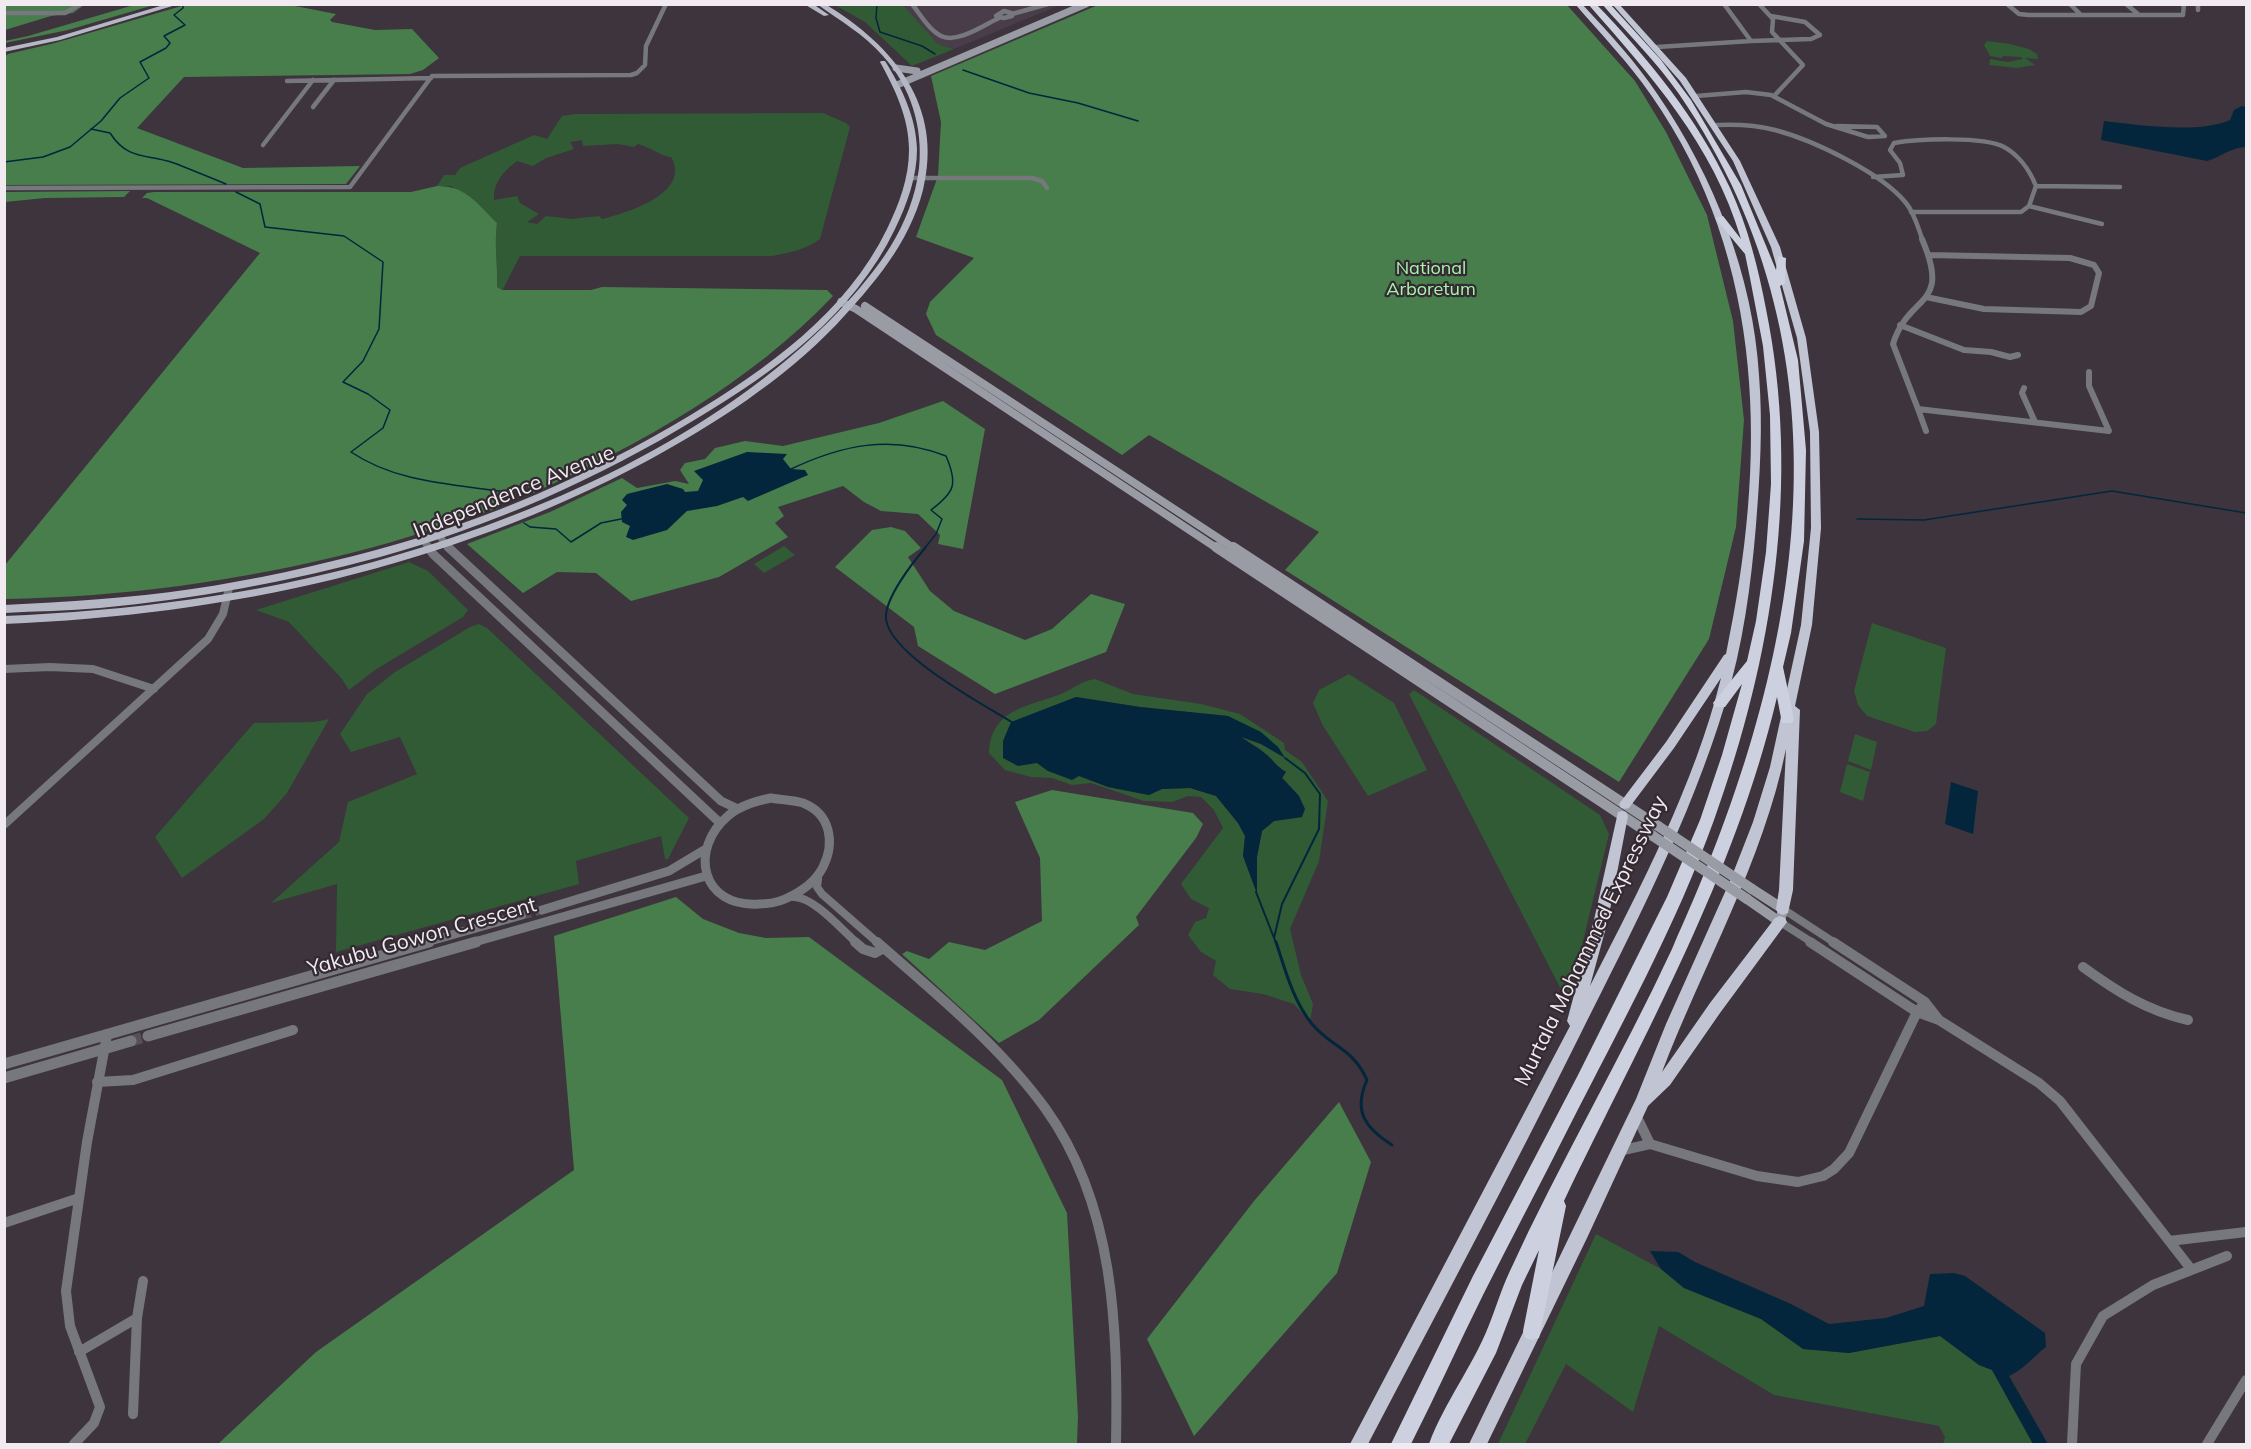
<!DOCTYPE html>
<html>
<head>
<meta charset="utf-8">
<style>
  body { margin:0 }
  #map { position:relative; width:2251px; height:1449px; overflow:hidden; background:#3d343d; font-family:Mulish,sans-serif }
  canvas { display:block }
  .frame { position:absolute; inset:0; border:6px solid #f1ebf1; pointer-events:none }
</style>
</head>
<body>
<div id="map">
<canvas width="2251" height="1449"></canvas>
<div class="frame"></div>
</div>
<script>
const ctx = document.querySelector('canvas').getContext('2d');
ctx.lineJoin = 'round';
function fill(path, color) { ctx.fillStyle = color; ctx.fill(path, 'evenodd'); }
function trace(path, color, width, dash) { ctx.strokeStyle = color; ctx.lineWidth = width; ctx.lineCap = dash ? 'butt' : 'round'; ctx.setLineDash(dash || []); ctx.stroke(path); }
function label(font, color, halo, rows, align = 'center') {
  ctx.font = font + ' Mulish,sans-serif'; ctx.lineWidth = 4.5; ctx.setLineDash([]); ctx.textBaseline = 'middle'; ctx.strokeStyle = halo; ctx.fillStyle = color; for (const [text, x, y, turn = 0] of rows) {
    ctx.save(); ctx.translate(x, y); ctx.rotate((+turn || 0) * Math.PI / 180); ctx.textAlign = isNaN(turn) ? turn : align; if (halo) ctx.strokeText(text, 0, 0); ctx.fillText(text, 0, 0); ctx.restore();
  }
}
const built = new Path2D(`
  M903 5H1060L954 49 938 44Z`);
const green = new Path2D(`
  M835 5H903L938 44 954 49 912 66 865 22Z
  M1987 41 2010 44 2029 49 2037 54 2038 59 2025 58 2035 65 2017 68 1989 65 1990 59 2007 62 2023 59 2021 57 2003 56 2002 58 1990 56 1984 45Z
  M823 113 846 123 850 127 820 239C808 249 788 253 772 256H520L502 291 497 287C498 265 494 245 497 223L451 186H437L444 175H455L460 168 534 135 547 139 562 116 576 114ZM582 140 583 146 618 144 634 147 638 144C647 146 664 157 671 157 692 193 627 213 602 219L599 216 571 219 546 216 537 224 527 222 539 214 520 203 517 196 494 200C493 182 504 171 517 161L533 166 546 158 574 149 570 142Z
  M784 546 795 555 764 573 754 564Z
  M409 562 428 571 468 610 463 617 375 670 349 690 342 679 289 622 256 610Z
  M1872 623 1946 648 1936 724 1927 731 1915 732 1867 716 1858 705 1854 691Z
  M479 624 487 628 689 818 668 859H665L661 836 576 861 579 884 336 952 337 884 271 903 339 842 348 802 417 774 400 737 351 752 340 734 367 694 395 672 470 627Z
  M1349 674 1394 703 1427 770 1368 796 1322 724 1313 703 1319 690Z
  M1095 679 1133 694 1201 704 1240 714 1284 743 1285 750 1302 762 1328 801 1319 861 1290 929 1301 975 1313 1004 1310 1022 1294 1004 1263 994 1230 989 1213 975 1216 961 1201 952 1188 935 1195 922 1206 918 1209 908 1191 899 1181 884 1223 828 1214 810 1201 797 1188 796 1172 802 1144 801 1091 783 1072 785 1052 778 1031 777 1005 770 989 753C991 709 1027 707 1061 694 1073 689 1081 681 1095 679ZM1076 697 1140 707 1228 716 1278 747 1284 757 1261 744 1237 735C1248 741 1258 747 1267 755 1274 761 1277 767 1286 772L1282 777 1299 796 1302 817 1274 821 1262 831 1257 857V892L1243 856 1245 836 1238 823 1216 796 1190 788 1162 789 1149 795 1108 787 1079 776 1048 771 1037 763 1011 723Z
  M1414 690 1600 815 1609 834 1568 1003 1409 694Z
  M329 719 287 793 264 819 182 878 155 837 254 723 315 722Z
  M1855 734 1877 742 1871 770 1848 761Z
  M1847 764 1870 772 1863 801 1840 792Z
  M1596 1234 1661 1269 1684 1288 1761 1319 1804 1349 1849 1353 1940 1336 1979 1365 1992 1370 2033 1444H1943L1945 1437 1939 1426 1774 1395 1659 1326 1633 1412 1566 1364 1525 1444H1498Z`);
const forest = new Path2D(`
  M48 4 84 5 73 13 51 16 5 30V6Z
  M134 5H154L68 30 5 43V41L28 36Z
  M290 5 336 14 330 20 332 22 375 30 412 29 439 58 423 70 410 74 184 77 137 128 243 168 360 166 346 184 5 185 4 57 8 54 55 43 185 5Z
  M1098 5H1567L1635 81 1666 132 1707 215 1733 321 1744 420 1736 527 1709 639 1619 782 1285 570 1319 532 1149 435 1122 455 936 335 926 314 930 302 974 258 916 237 938 176 941 122 931 76Z
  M437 186C467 186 477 204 497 223 494 245 498 265 497 287L502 290H591L602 287 827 290 833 296C749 384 643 443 533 493L525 483 493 497 498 508C451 523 403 540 355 552 241 581 122 597 5 599V565L260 253 147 198H142L147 193 154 192H411Z
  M130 191 124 197 45 198 5 202V192Z
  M943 401 985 429 963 549 938 544 940 535 918 514 881 511 864 502 843 486 778 507 784 516 775 523 788 537 719 577 631 601 596 573 557 572 523 593 467 544 550 512 622 478 637 488 675 481 689 484 680 470 685 463 705 459 715 448 745 441 783 446 879 423Z
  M891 527 905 531 921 548 908 557 930 591 954 611 1025 640 1052 629 1091 594 1125 604 1106 652 995 694 918 646 914 627 835 567 872 530Z
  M1052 790 1193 813 1203 824 1196 838 1136 917 1139 925 1039 1020 999 1043 902 954 907 951 929 959 949 942 985 950 1042 921 1040 858 1015 802Z
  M676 897 703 919 739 933 766 938 809 937 1002 1080 1067 1213 1078 1417 1077 1444H218L316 1352 574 1170 554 936Z
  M1339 1102 1371 1162 1337 1273 1194 1436 1147 1339 1254 1201Z`);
const water = new Path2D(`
  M2242 106 2246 107V147C2231 147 2221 157 2207 161L2101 140 2104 121C2137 125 2199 134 2230 120L2234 110Z
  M747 452 787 454 783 459 791 469 805 470 808 475 748 501 743 497 717 506 687 511 667 530 633 540 626 537 630 526 622 522 621 512 627 505 622 500 627 494 667 484 683 489 685 492 698 491 703 480 694 471Z
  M1076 697 1140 707 1228 716 1261 732 1278 747 1285 758 1261 744 1241 737C1249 743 1259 748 1267 755 1274 761 1277 767 1286 772L1282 778 1299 796 1305 809 1302 817 1274 821 1262 831 1257 857V894L1243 856 1245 836 1238 823 1216 796 1190 788 1162 789 1149 795 1108 787 1079 776 1072 780 1048 771 1037 763 1018 766 1003 758V741L1011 722Z
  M1951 782 1978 791 1973 834 1945 824Z
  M1650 1251 1678 1252 1695 1262 1791 1304 1829 1324 1886 1318 1924 1306 1930 1274 1954 1273 1965 1276 2045 1333 2046 1347C2033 1357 2024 1369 2009 1376L2048 1444H2033L1992 1370 1979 1365 1940 1336 1849 1353 1803 1349 1761 1319 1684 1288 1661 1269Z`);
const streamFar2 = new Path2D(`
  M877 4 876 18 880 32 922 46 935 54
  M963 70 1029 93 1078 103 1138 121
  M91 129 110 133C129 162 147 153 174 163 192 170 209 177 226 184
  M4 162 43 157 70 147 101 121 120 98 149 78 140 62 166 48 170 43 164 36 185 25 174 15 183 8V5
  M236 192 260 204 265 227 344 236 383 262 379 329 363 361 343 382 368 394 390 410 383 428 351 452C397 483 453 484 506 492
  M789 470C841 445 891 434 946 456 958 484 955 492 931 510L942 519 936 534 924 549
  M1857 519 1924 520 2112 491 2246 513
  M524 523 530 527 556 529 571 542 601 523 626 518`);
const streamFar1 = new Path2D(`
  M926 547C913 562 884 599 886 619 890 655 983 704 1013 723
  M1256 892 1276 943
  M1274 938 1282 904 1319 829 1320 794 1305 773 1285 758`);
const stream = new Path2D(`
  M1276 942C1285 969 1293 1001 1312 1024 1332 1048 1352 1047 1367 1080 1353 1111 1365 1128 1392 1145`);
const tertiaryTunnelFar1 = new Path2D(`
  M522 915 542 910`);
const tertiaryTunnel = new Path2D(`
  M131 1041 148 1036`);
const minorFar3 = new Path2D(`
  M912 4C920 14 929 30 941 36 957 44 984 25 999 18
  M1759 4 1773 19 1772 32 1803 65 1774 96
  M2007 4 2019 14 2029 15H2183L2184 4
  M2070 4 2081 15
  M2126 4 2138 14
  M2198 4V10
  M1004 11 1011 13 1012 16 1004 18 996 16Z
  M4 13H65L80 4
  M1012 14 1048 4
  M1751 41 1811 39 1820 35 1805 22 1771 16
  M1657 47 1751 41 1724 4
  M287 81 431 78
  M1696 96 1746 92 1771 95 1826 124 1868 137 1885 136 1877 127 1837 126
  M313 107 334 80
  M1716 125C1736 124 1756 125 1775 130 1813 140 1882 173 1906 203 1915 214 1918 228 1923 241
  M263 145 313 80
  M1873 177 1903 175 1900 163 1890 150 1894 143C1917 139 1984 136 2004 147 2019 155 2030 171 2036 186L2029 206 2021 212H1911
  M910 178H1032L1042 181 1047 188
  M2036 186 2120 187
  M4 188 350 187 432 76 631 75 637 73 645 65 646 46 666 4
  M2029 206 2102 224`);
const minorFar2 = new Path2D(`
  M1922 239C1952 309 1909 292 1893 344L1918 409 2109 431 2089 386V372
  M1926 297 1984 309 2081 312 2091 306 2099 273 2094 265 2070 258 1929 255
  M1900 325 1964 350 1991 352 2010 357 2018 355
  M2024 388 2022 393 2035 422
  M1918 409 1926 431`);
const minorFar1 = new Path2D(`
  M4 669 50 667 93 669 154 689
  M4 825 208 639 223 614 229 588
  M818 879 817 887 822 894 878 943
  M794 897C814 897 842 930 857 943
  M1783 909 1835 943
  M1780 922 1813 943`);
const minor = new Path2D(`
  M855 942 863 949 875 953 884 948
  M877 942C935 993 999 1045 1045 1108 1115 1205 1118 1329 1116 1444
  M1810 942 1917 1012 1939 1020 1925 1002 1833 942
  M2083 967C2116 991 2147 1011 2188 1020
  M1939 1020 2039 1083 2060 1101 2191 1269
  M97 1082 133 1080 293 1030
  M1636 1115 1650 1144
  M1619 1151 1650 1144 1757 1176 1798 1182 1823 1176 1834 1169 1849 1153 1917 1012 1925 1002
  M4 1223 79 1198
  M2169 1241 2246 1232
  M79 1352 137 1318 143 1281
  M133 1414 137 1318
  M74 1444 94 1423 100 1407 70 1326 66 1291 87 1142 107 1035
  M2072 1444 2076 1364 2103 1316 2153 1285 2227 1256
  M2207 1444 2246 1380`);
const tertiaryFar2 = new Path2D(`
  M438 534 449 549
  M423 539 429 549`);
const tertiaryFar1 = new Path2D(`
  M428 547 433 554 720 823
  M448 547 721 801 738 809
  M771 798C781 800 793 800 803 803 831 814 835 843 823 867 815 883 801 892 785 899 776 903 768 904 759 904 701 908 688 849 729 815 741 805 756 801 771 798Z
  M542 910 669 871 704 850
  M423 943 522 915
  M471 943 706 876`);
const tertiary = new Path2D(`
  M148 1036 476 942
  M4 1064 429 942
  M4 1078 131 1041`);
const secondaryFar2 = new Path2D(`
  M896 68 917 71
  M897 85 1086 4`);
const secondaryFar1 = new Path2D(`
  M841 302 856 309 1218 549
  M865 306 1235 549`);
const secondary = new Path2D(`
  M1216 547 1653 836
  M1233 547 1658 826
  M1747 899 1780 922 1783 909 1752 889`);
const primary = new Path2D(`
  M167 4H179L60 40 4 52V48L57 37Z
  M804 4H813L829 15 824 16Z
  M817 4H825C894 46 944 106 923 190 909 244 873 285 836 325 782 381 715 424 647 461 449 567 228 615 4 624V616C129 611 253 595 373 562 540 515 717 438 838 312 877 271 912 226 919 168 923 127 911 87 883 56 864 34 840 21 817 4Z
  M881 61H885C902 88 916 117 917 149 917 177 907 204 895 229 854 314 775 372 696 419 598 479 491 526 380 557 288 582 195 599 100 608 68 611 36 611 4 613V605C67 602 130 598 192 589 254 580 316 566 376 550 486 521 592 474 689 416 767 369 846 313 887 229 899 204 909 178 909 150 909 118 895 89 880 62Z`);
const trunk = new Path2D(`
  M1575 4H1582C1609 33 1636 62 1658 95 1714 177 1753 276 1759 375 1763 425 1760 475 1756 525 1751 585 1743 646 1725 704 1690 820 1633 929 1579 1037 1511 1174 1439 1309 1368 1444H1350L1570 1026 1567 1021 1594 920 1618 812 1622 811 1626 812 1628 816 1608 920 1590 986C1640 888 1694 786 1721 678L1674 748 1629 808 1625 809 1621 808 1619 804 1666 742 1724 655 1726 654C1767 462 1768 262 1651 95 1628 62 1601 34 1575 4Z
  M1612 4H1619L1686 78 1740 161 1780 247 1806 338 1819 432 1821 528 1812 625 1795 706 1800 710 1793 890 1788 913 1783 915 1778 913 1776 909 1779 890 1786 749C1763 862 1703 965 1662 1072L1710 1003 1775 918 1780 916 1785 918 1787 922 1720 1013 1670 1085 1648 1106 1587 1238 1487 1444H1469L1636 1099 1666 1024 1730 881 1753 822 1770 767 1801 625 1811 528 1810 432 1797 338 1771 247 1733 161 1680 81Z`);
const motorway = new Path2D(`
  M1588 4H1596C1649 59 1698 119 1730 188 1748 227 1758 267 1766 309 1801 481 1773 657 1714 820 1676 926 1620 1027 1569 1127 1541 1183 1511 1239 1483 1295 1458 1345 1436 1395 1411 1444H1391L1473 1276 1578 1075 1667 897 1700 820 1722 755 1742 684 1725 707H1715L1713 703 1747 661 1756 621 1766 552 1771 484 1770 415 1763 346 1750 278 1745 254 1715 218 1723 216 1741 239C1713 144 1651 76 1588 4Z
  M1602 4H1610L1661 60 1691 100 1741 185 1776 270 1778 256 1786 258 1785 283 1780 286 1798 360 1806 450 1804 541 1791 633 1783 667 1794 719 1792 723H1782L1777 697C1735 876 1643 1036 1564 1201L1566 1206 1539 1338 1532 1340 1525 1338 1523 1331 1539 1250 1522 1285 1496 1353 1449 1444H1429C1444 1403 1473 1366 1489 1325 1496 1308 1501 1290 1509 1273 1559 1163 1621 1059 1672 949 1799 672 1864 363 1679 94 1656 61 1628 34 1602 4Z`);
const secondaryBridge = new Path2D(`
  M1658 826 1752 889
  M1653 836 1747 899`);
const farParknames = [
  ["National",1431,269],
  ["Arboretum",1431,290]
];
const streetNames = [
  ["Independence Avenue",514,492,-22],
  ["Yakubu Gowon Crescent",422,937,-16],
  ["Murtala Mohammed Expressway",1591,941,-64]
];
fill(built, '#4a3d4a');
fill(green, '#315b34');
fill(forest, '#487d4c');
fill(water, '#03263c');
trace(streamFar2, '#03263c', 1.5);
trace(streamFar1, '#03263c', 2);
trace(stream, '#03263c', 3);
trace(tertiaryTunnelFar1, '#584f58', 9, [9, 4.5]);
trace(tertiaryTunnel, '#584f58', 11, [11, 6]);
trace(minorFar3, '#77787e', 4.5);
trace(minorFar2, '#77787e', 6);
trace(minorFar1, '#77787e', 8);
trace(minor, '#77787e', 10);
trace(tertiaryFar2, '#77787e', 7);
trace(tertiaryFar1, '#77787e', 9);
trace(tertiary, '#77787e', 11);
trace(secondaryFar2, '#9a9ca5', 7);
trace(secondaryFar1, '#9a9ca5', 8);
trace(secondary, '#9a9ca5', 10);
fill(primary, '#b5b8c4');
fill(trunk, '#c1c4d2');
fill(motorway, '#cdd1df');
trace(secondaryBridge, '#9a9ca5', 10);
label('18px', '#a8f4ac', '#332a32', farParknames);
label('21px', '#f1ebf1', '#332a32', streetNames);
</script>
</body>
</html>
